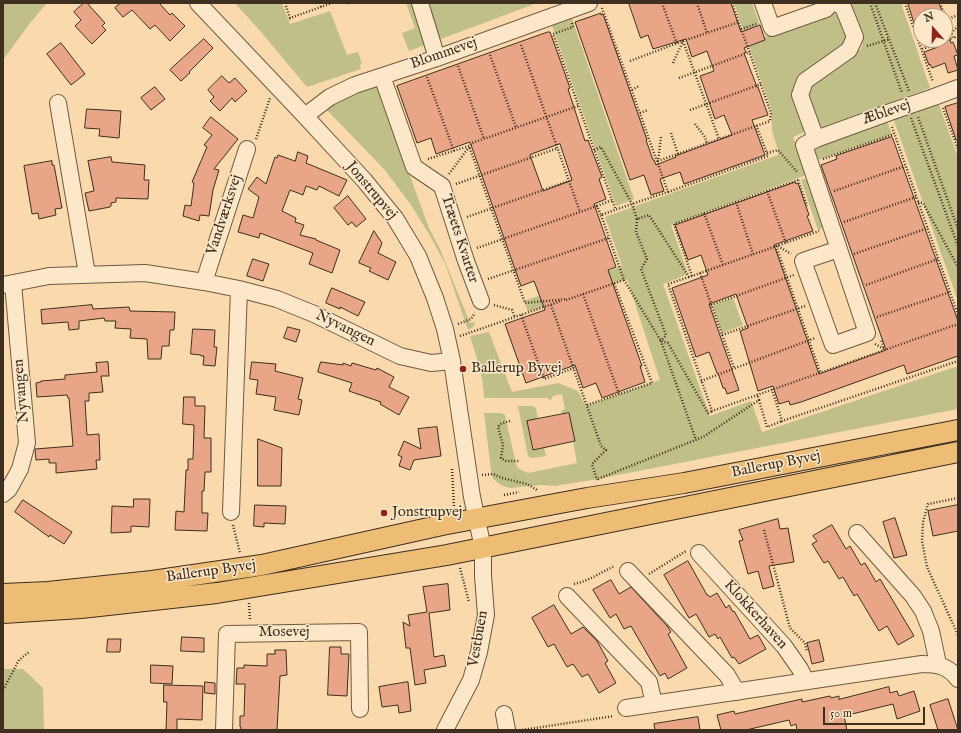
<!DOCTYPE html>
<html>
<head>
<meta charset="utf-8">
<style>
  body { margin:0 }
  #map { position:relative; width:961px; height:733px; overflow:hidden; background:#fadaac; font-family:"IM FELL English",serif }
  canvas { display:block }
  .frame { position:absolute; inset:0; border:4px solid #3e2f20; pointer-events:none }
  .north { position:absolute; left:913px; top:8px; width:40px; height:40px; box-sizing:border-box; background:#fce7c9; border:1px solid #b09d85; border-radius:50%; rotate:340deg; font-size:11px; font-weight:700; line-height:16px; text-align:center; color:#3e2f20 }
  .north::after { content:''; display:block; margin:auto; width:14px; height:18px; background:#8f2418; clip-path:polygon(50% 0,100% 100%,50% 72%,0 100%) }
  .scale { position:absolute; left:823px; top:707px; width:102px; height:18px; box-sizing:border-box; border:2px solid #3e2f20; border-top:0; padding-left:5px; font-size:12px; line-height:14px; white-space:nowrap; color:#3e2f20; -webkit-text-stroke:3px #fce7c9; paint-order:stroke }
</style>
</head>
<body>
<div id="map">
<canvas width="961" height="733"></canvas>
<div class="frame"></div>
<div class="north">N</div>
<div class="scale">50 m</div>
</div>
<script>
const ctx = document.querySelector('canvas').getContext('2d');
ctx.lineJoin = 'round';
function fill(path, color) { ctx.fillStyle = color; ctx.fill(path, 'evenodd'); }
function trace(path, color, width, dash) { ctx.strokeStyle = color; ctx.lineWidth = width; ctx.lineCap = dash ? 'butt' : 'round'; ctx.setLineDash(dash || []); ctx.stroke(path); }
function label(font, color, halo, rows, align = 'center') {
  ctx.font = font + ' "IM FELL English",serif'; ctx.lineWidth = 3; ctx.setLineDash([]); ctx.textBaseline = 'middle'; ctx.strokeStyle = halo; ctx.fillStyle = color; for (const [text, x, y, turn = 0] of rows) {
    ctx.save(); ctx.translate(x, y); ctx.rotate((+turn || 0) * Math.PI / 180); ctx.textAlign = isNaN(turn) ? turn : align; if (halo) ctx.strokeText(text, 0, 0); ctx.fillText(text, 0, 0); ctx.restore();
  }
}
const green = new Path2D(`
  M3 3H47L30 23 3 60Z
  M235 3H282L290 24 330 11 347 55 358 52 362 64 360 65 361 69 307 87 261 32Z
  M406 3H537L409 51 402 33 415 28Z
  M734 3H752L760 25 748 29 754 44 765 40 764 37 839 12 850 43 803 75C785 90 799 113 806 131L793 137 806 175 671 225 688 274 663 284 710 416 751 401 762 432 958 366V409L592 480 555 486 541 485 510 488 501 485 493 479 491 470 484 413H501L505 415 516 464 518 468 528 473 577 463 573 442 574 441 569 413 562 414 561 411 565 409 562 394 553 396 550 401 548 398H484C484 378 476 356 470 336L489 332 512 392 558 383 578 391 586 406 660 380 627 279 528 312 524 301 622 266 605 217 778 155V150L772 131 771 108Z
  M850 3H901L930 88 822 127 819 126 806 90 809 86 861 49 863 42 862 37Z
  M571 16 634 199 616 206 551 23Z
  M371 85 376 87 379 91 429 228 440 249 470 323 476 322 473 327 468 330 445 263 429 234 411 205 384 169 324 107Z
  M938 102 958 157V301L893 118Z
  M886 118 892 135 815 161 812 148Z
  M807 178 825 227 818 230 801 180Z
  M733 298 743 325 722 333 713 306Z
  M518 406H533L536 408 538 419 527 421 532 449 544 448 546 456 532 458 528 456Z
  M3 669H23L43 688 44 730H3Z`);
const building = new Path2D(`
  M84 3H87L105 23 102 26 106 30 92 44 75 26 81 20 74 12Z
  M121 3H159L170 15 172 13 185 26 170 41 155 25 150 29 132 10 123 17 115 8Z
  M629 3H731L741 32 760 25 765 40 744 48 746 52 744 53 757 87H758L768 115 752 120 765 155 684 184 680 172 660 179 664 191 651 195 644 175 630 180 575 22 601 13V15L603 14 647 140H646L653 160H654L656 165 676 157 675 156 732 135 724 115 715 119 700 76 714 71 707 51 692 57 686 39 653 49 648 35 641 38Z
  M908 3H939L944 16H921V36L919 37Z
  M548 32H550L570 88 568 89 585 141 588 140 602 177 599 179 606 199 594 204 616 267 608 270 642 366H640L645 382 602 398 596 383 583 388 575 365 526 383 505 324 545 310 534 281 521 286 470 142 436 154 431 138 417 143 397 86ZM560 144 572 180 543 191 530 155Z
  M204 39 213 48 189 72 190 73 181 81 170 70Z
  M936 40H950L951 43 953 42 958 55 954 56 958 70 948 73 945 63 932 68 930 64 929 65 924 52 938 47Z
  M61 43 85 74 71 85 47 54Z
  M222 76 229 83 235 78 247 91 235 102 232 98 220 111 210 101 214 97 208 90Z
  M155 87 165 99 151 110 141 98Z
  M958 103V140H956L945 107Z
  M87 109 121 111 119 138 99 136 100 129 85 128Z
  M211 117 238 139 214 169 219 170 213 190 209 216 200 215 199 221 183 216 185 205 191 206 194 183 192 182 207 147 204 145 212 135 203 128Z
  M892 137 893 139 958 321V356L907 374 904 365 801 402 790 405 789 401 779 404 773 386 758 391 740 331 748 328 736 294 709 304 739 390 727 394 725 388H723L718 373H717L709 352 696 357 672 288 708 275 701 255 688 260 675 225 795 182 796 184 798 183 809 215 807 216 813 231 774 245 819 374 886 350 821 165 837 159 836 156Z
  M298 152 308 156 306 163 347 180 339 196 319 186 317 190 306 186 303 195 290 190 282 211 296 218 295 222 304 225 300 235 316 239V240L340 250 332 273 309 264 313 253 260 233 259 238 238 232 243 215 253 218 259 197 248 189 257 177 266 184 275 157 277 158 278 155 295 161Z
  M111 157 112 162 145 165 144 180H149L148 199 116 198V202L111 203V206L110 207 89 211 85 193 94 191 88 161Z
  M52 161V165H54L62 208 55 209 56 215 39 219 38 213 32 214 24 166Z
  M348 196 366 219 356 227 352 222 348 225 334 208Z
  M374 231 382 243 378 253 396 262 388 280 369 271 371 268 359 263Z
  M253 259 269 264 263 281 247 276Z
  M332 288 365 302 358 316 340 307V309L326 303Z
  M92 305 93 309 129 307 130 311 175 312 174 330H170L169 346H162L161 359H148L147 339 130 338 131 329 115 328 116 321H105L104 318 79 321V329L69 330 68 322 42 324 41 310Z
  M288 327 300 330 296 342 284 338Z
  M193 329 215 330 214 347H217L215 366 203 365 204 356H201V355L191 354Z
  M108 362 109 376H101L103 392 89 393V401H85L87 435 99 434 100 460H96L97 469 56 473V463H49V459L36 460 35 450V449L73 446 69 398H68L67 395 37 397 36 383 41 382V381L65 379V375L97 372 96 363Z
  M252 362 276 364 275 371 303 378 298 399 302 400 299 415 274 410 276 397 256 394 258 380 250 379Z
  M321 362 343 365V363L351 366 352 363 376 370 377 368 394 377 389 387 409 397 399 415 380 404 381 402 349 391 352 383 318 372Z
  M184 397H195V406H205L204 438H211V472H205L204 491H202V513H208L207 531 175 530 176 511 184 512 186 470H188V459H193L194 425 183 424Z
  M569 413 575 441 533 450 527 421Z
  M437 427 441 456 414 460 410 470 399 466 402 457 398 455 404 441 421 449 418 429Z
  M258 439 282 448 281 486H258Z
  M134 499H150L149 527 131 526V532L111 533 112 506 133 507Z
  M23 500 72 532 64 544 50 535 49 537 15 512Z
  M255 505 286 506 285 524 264 523V527L254 526Z
  M958 505V531L933 536 928 511Z
  M895 518 907 555 894 558 883 522Z
  M778 519 780 529 788 528 794 562 769 566 774 586 763 589 758 571 748 574 739 541 743 540 739 530Z
  M832 525 846 549 850 546 861 565 865 563 876 582 880 579 914 636 898 645 887 626 879 631 857 594 854 596 843 577 839 579 828 561 824 563 812 544 817 541 813 536Z
  M688 561 707 595H708L710 597 717 593 726 608 729 605 733 612 734 611 750 639 758 635 766 649 739 664 734 657 732 658 720 637 718 639 715 634 709 637 696 614 689 618 664 575Z
  M611 580 619 594 631 587 668 627 671 632 668 634 687 668 668 679 665 673 660 676 631 626 624 629 616 614 610 618 593 590Z
  M448 584 450 610 429 613 434 657 444 655 446 666 424 670 426 683 415 685 410 648H406L403 622 410 626 408 615 427 612 423 587Z
  M554 605 571 634 583 627 597 641 608 661 605 663 616 683 599 693 588 674 582 677 573 664 567 667 554 644 548 647 532 618Z
  M182 637 204 638V652L181 651Z
  M108 639H121L120 652H107Z
  M819 640 824 661 812 664 807 643Z
  M330 647H341V654H349L347 696 328 695Z
  M275 650H286L287 675 280 676 277 730H241V728L240 727V716H244L245 684H236L237 668H244V665L267 666V654H275Z
  M151 665 173 666 172 684 151 683Z
  M205 682 215 683V694L205 693Z
  M408 682 411 711 399 713 398 705 382 707 379 687Z
  M164 685 203 686 202 720 177 719V730H166L167 702H164Z
  M889 687 890 693 897 691 899 696 914 691 920 711 897 719 893 704 844 716 847 730H797L796 724 791 726 789 720 746 730H721L717 715 734 711 735 714 802 699V702L830 696 831 698 839 696V699Z
  M948 699 958 730H938L930 705Z
  M698 717 700 730H655L654 724Z`);
const path = new Path2D(`
  M285 3 290 18 332 3
  M320 3 321 7
  M348 3 349 4
  M662 3 677 44
  M697 3 707 33
  M870 3 902 93
  M875 3 909 91
  M905 3 933 82
  M940 3 953 38 958 36
  M602 8 668 192C646 199 623 207 601 215L597 206 612 200 616 210
  M946 20 958 15
  M572 23 573 27 553 34 612 200
  M741 29 756 24
  M951 33 958 26
  M521 45 580 212
  M867 46 890 39
  M922 49 953 38
  M490 55 516 127
  M630 61 683 41 719 139
  M673 63 683 41 739 22
  M458 66 484 139
  M427 77 454 151
  M679 78 750 52
  M632 90 639 86
  M943 108 958 149
  M690 110 761 84
  M640 113 648 110
  M918 117 958 229
  M911 118 958 246
  M695 124 705 137 707 144
  M892 127 958 315
  M671 133 678 154
  M661 137 658 161 770 121 771 113 732 3
  M256 139 270 98
  M594 150 601 147 632 204 637 219 649 215 689 277 819 231
  M767 153 778 150 798 173
  M428 159 469 146 525 303 567 299
  M823 159 894 134
  M449 174 472 143 578 106
  M798 180 807 206
  M456 184 558 148
  M767 191 786 243
  M834 191 905 166
  M668 192 768 156 756 125
  M736 202 753 254
  M918 202 923 203 958 267
  M704 213 723 265
  M467 217 569 181
  M637 219 636 232 647 259 641 269 666 335 661 341 696 440
  M844 222 916 197
  M776 246 820 372
  M778 246 791 254
  M477 248 597 206
  M854 254 928 228
  M700 273 734 368
  M692 276 674 224 798 180
  M689 277 668 284 712 411 958 324
  M488 279 609 238
  M624 280 661 341 668 343 708 413 712 411
  M866 285 938 259
  M583 294 619 394
  M566 300 624 280 601 215
  M494 305 512 310 515 317
  M551 305 599 440 601 446 606 450 592 464 597 480
  M711 305 794 275
  M521 315 544 379 574 368
  M877 317 950 292
  M458 324 471 319 475 313
  M722 335 805 306
  M460 336 561 301
  M875 344 884 349 881 339
  M701 381 815 338
  M772 389 782 421 958 361
  M759 400 767 427 782 421
  M587 405 652 383 614 283
  M510 421 500 424 498 427 503 445 501 458 506 461H519
  M452 469 454 506
  M482 475 493 474 502 478 527 484 537 490
  M598 479 703 437 759 400 757 394
  M504 495 519 492
  M958 498 928 504 923 522 922 541 927 567 958 635
  M233 525 240 553
  M764 530 790 628 805 643 807 652
  M460 568 469 602
  M649 574 686 551
  M574 584C589 581 601 572 615 566
  M249 603 250 620
  M958 646V651
  M3 690 19 660 29 652
  M522 730 614 716`);
const minor = new Path2D(`
  M198 3 305 116 364 180 395 218 418 256 435 298 445 329 452 361 472 497 483 548V576L486 615 479 652 471 680 445 730
  M420 3 437 58
  M763 3 772 28 826 9 831 3
  M382 76 414 167 442 186 466 261 481 301
  M934 97 958 88
  M58 103 87 274
  M305 116 330 97 355 85 437 58 589 3
  M816 139 800 95 805 81 849 50 855 37 843 7 836 3
  M839 249 803 261 833 345 867 333 804 145 816 139 893 111
  M204 282 247 149
  M3 285 49 276 145 273 204 282 239 289 277 299 314 314 400 356 431 363 452 361
  M3 494 9 489 20 469 27 443 13 283
  M231 512 239 289
  M857 533 913 596 923 611 931 631 938 664
  M699 553 784 646 800 669 806 681
  M628 571 727 675 737 692
  M567 596 649 682 654 704
  M626 708 922 664C938 664 948 666 958 679
  M504 714 507 730
  M224 730 227 634 359 632 360 709`);
const major = new Path2D(`
  M3 594 48 592 152 581 262 565 442 525 587 498 684 483 958 430
  M3 613 81 608 217 593 447 555 958 452`);
const minorBridge = new Path2D(`
  M893 111 934 97`);
const markers = [
  [463,369,4,"#8f2418"],
  [384,513,4,"#8f2418"]
];
const streetNames = [
  ["Blommevej",444,54,-19],
  ["Æblevej",887,113,-19],
  ["Jonstrupvej",371,191,50],
  ["Vandværksvej",225,215,-72],
  ["Træets Kvarter",459,239,72],
  ["Nyvangen",345,329,26],
  ["Nyvangen",22,391,-95],
  ["Ballerup Byvej",776,465,-11],
  ["Ballerup Byvej",211,572,-8],
  ["Klokkerhaven",755,615,48],
  ["Mosevej",284,633],
  ["Vestbuen",479,639,-80]
];
const poiNames = [
  ["Ballerup Byvej",471,369],
  ["Jonstrupvej",392,513]
];
fill(green, '#c0bf88');
fill(building, '#e8a588');
trace(building, '#3e2f20', 1);
trace(minor, '#6d5a43', 18);
trace(major, '#3e2f20', 22);
trace(path, '#3e2f20', 2.5, [1, 2]);
trace(minor, '#fce7c9', 16);
trace(major, '#edbd76', 20);
trace(minorBridge, '#6d5a43', 18, []);
trace(minorBridge, '#fce7c9', 16);
for (const [x, y, r, color] of markers) { const dot = new Path2D(); dot.arc(x, y, r, 0, 2 * Math.PI); ctx.fillStyle = color; ctx.fill(dot); trace(dot, '#fce7c9', 1.5); }
label('15px', '#3e2f20', '#fce7c9', streetNames);
label('15px', '#3e2f20', '#fce7c9', poiNames, 'left');
</script>
</body>
</html>
